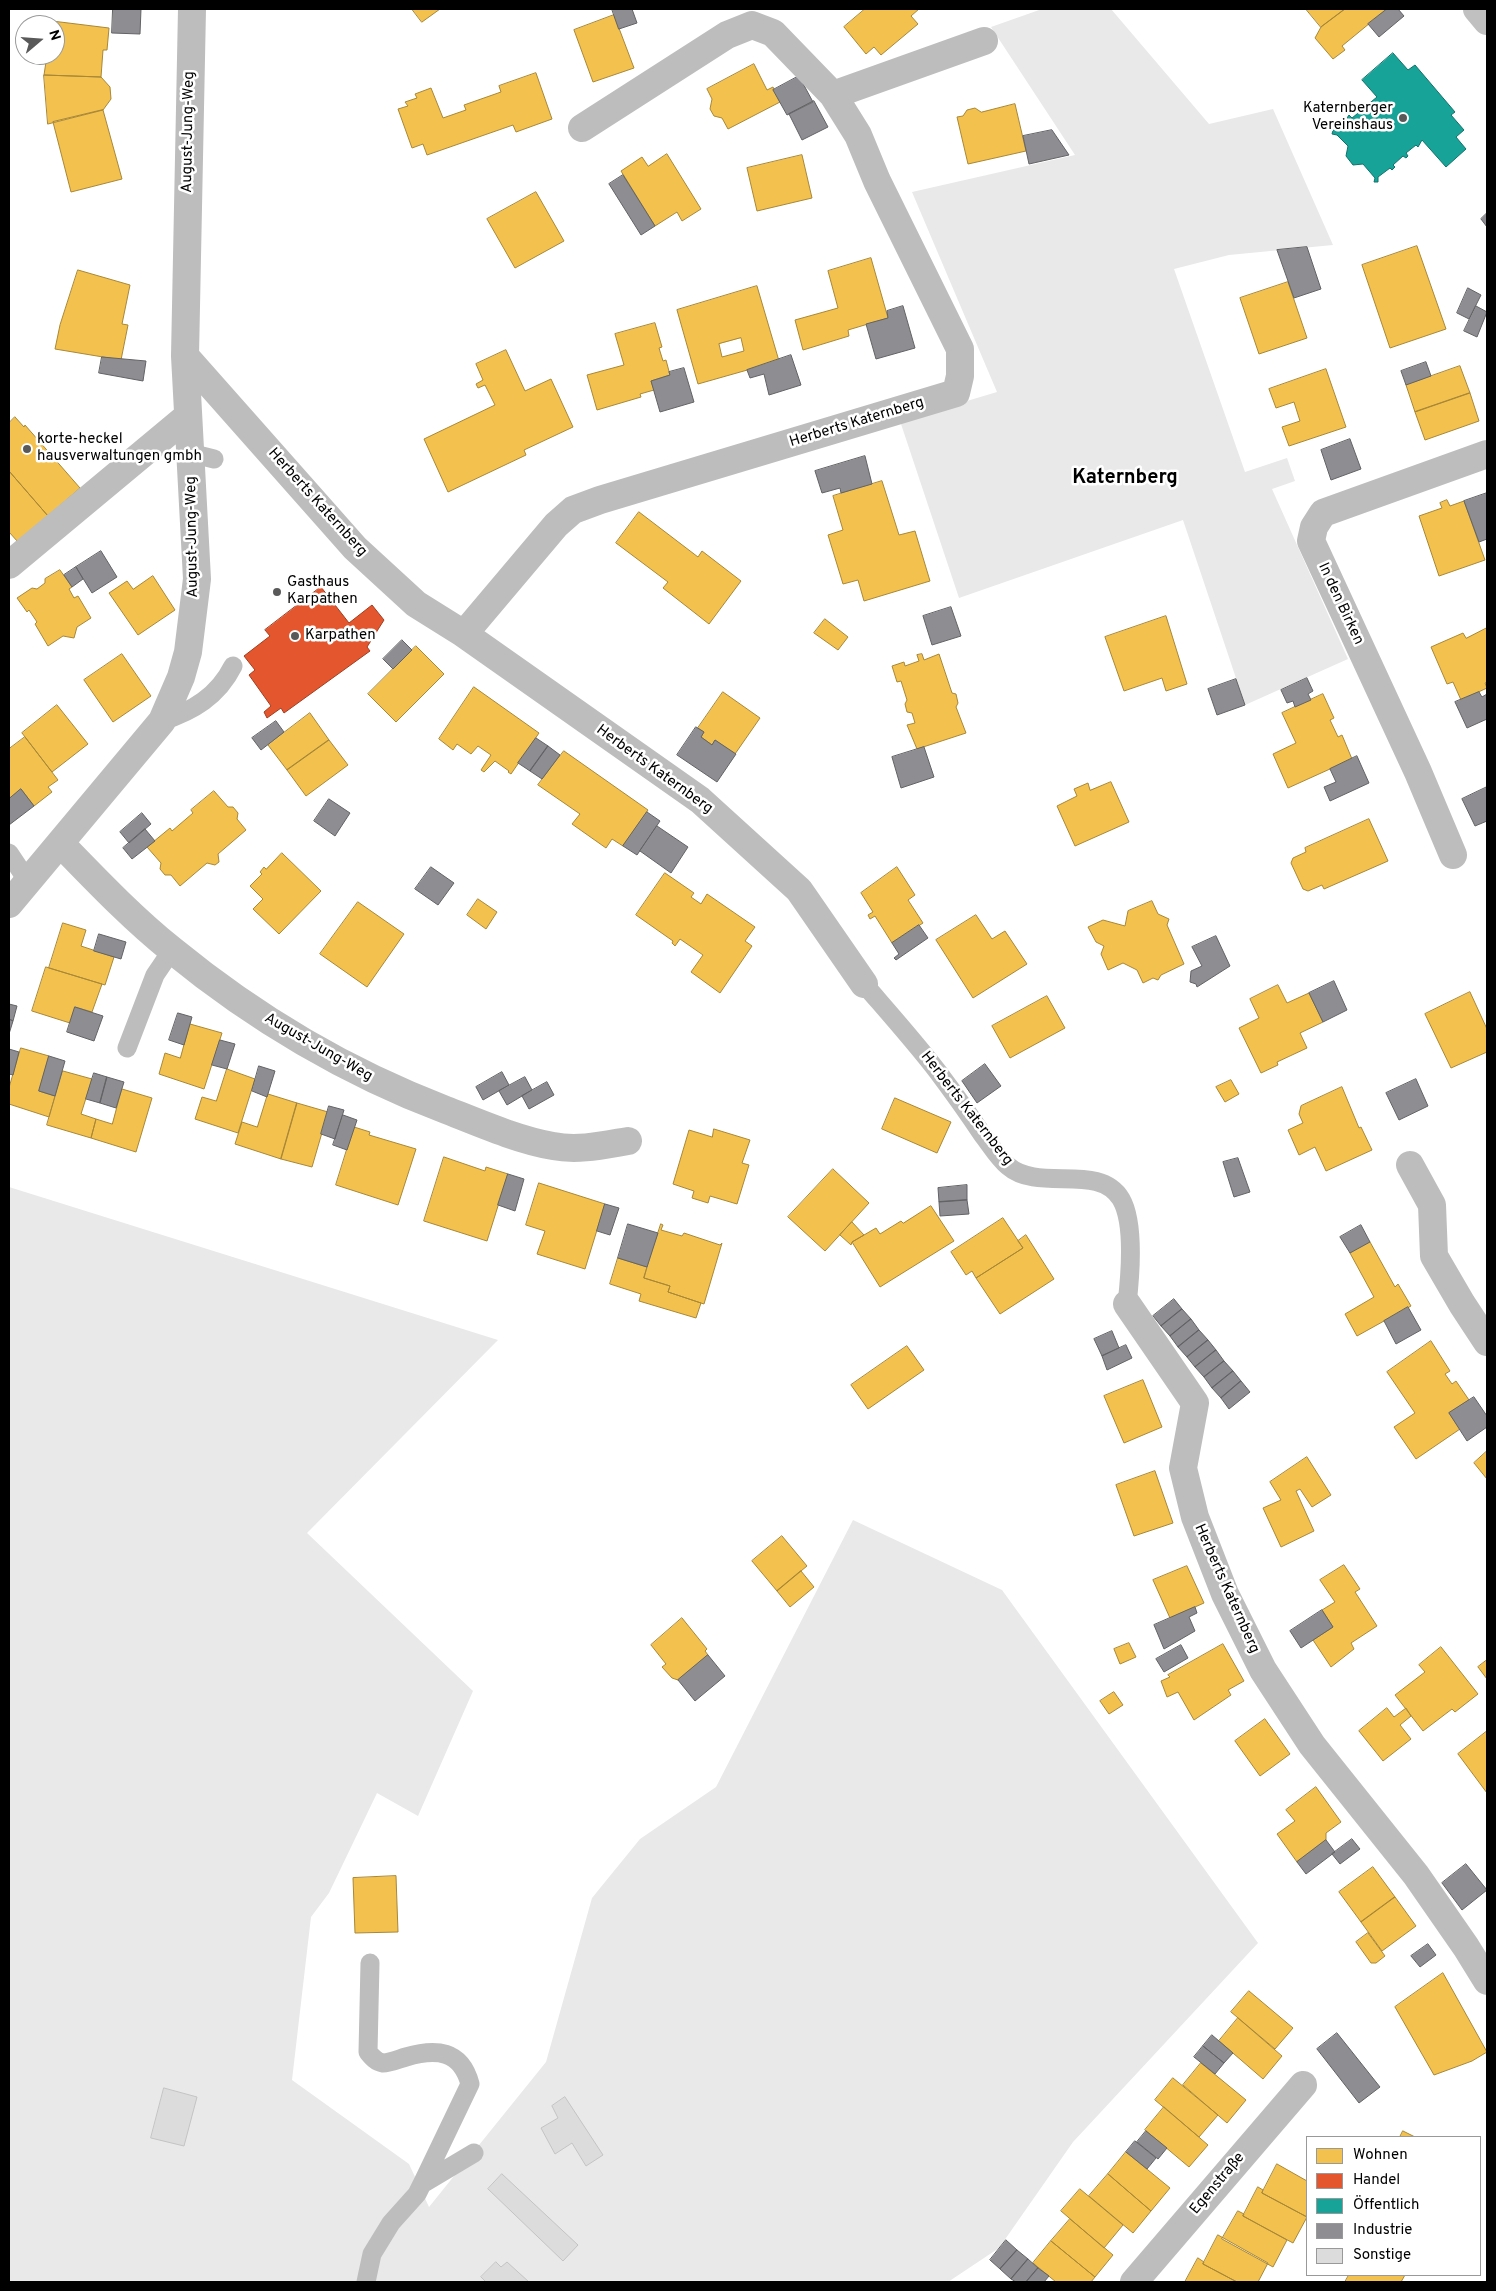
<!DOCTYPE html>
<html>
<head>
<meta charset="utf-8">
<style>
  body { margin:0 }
  #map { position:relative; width:1496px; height:2291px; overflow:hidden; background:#fff; font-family:Overpass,sans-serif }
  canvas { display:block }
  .frame { position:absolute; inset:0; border:10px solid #000; pointer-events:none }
  .legend { position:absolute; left:1306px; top:2136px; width:175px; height:140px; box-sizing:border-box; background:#fff; border:1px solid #999; margin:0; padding:6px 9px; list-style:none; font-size:15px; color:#000 }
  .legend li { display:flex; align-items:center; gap:10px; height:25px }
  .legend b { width:25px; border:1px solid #999 }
  .north { position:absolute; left:15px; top:15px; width:50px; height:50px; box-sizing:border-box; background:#fff; border:1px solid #999; border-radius:50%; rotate:72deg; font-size:14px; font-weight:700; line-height:20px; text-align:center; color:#000 }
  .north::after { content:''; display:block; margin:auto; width:18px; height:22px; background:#595959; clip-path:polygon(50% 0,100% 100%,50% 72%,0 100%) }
</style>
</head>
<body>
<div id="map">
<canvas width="1496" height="2291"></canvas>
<div class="frame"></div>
<ul class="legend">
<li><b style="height:14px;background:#f2c14e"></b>Wohnen</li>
<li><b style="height:14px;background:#e4572e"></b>Handel</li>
<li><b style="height:14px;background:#17a398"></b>Öffentlich</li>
<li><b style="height:14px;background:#8d8d92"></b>Industrie</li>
<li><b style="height:14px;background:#dcdcdc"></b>Sonstige</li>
</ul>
<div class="north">N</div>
</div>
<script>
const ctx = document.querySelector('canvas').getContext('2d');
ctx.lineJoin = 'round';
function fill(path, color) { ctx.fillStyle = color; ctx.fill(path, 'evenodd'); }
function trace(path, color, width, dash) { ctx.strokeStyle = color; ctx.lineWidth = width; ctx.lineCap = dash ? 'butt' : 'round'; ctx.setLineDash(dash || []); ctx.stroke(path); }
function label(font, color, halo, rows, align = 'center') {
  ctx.font = font + ' Overpass,sans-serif'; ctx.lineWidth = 5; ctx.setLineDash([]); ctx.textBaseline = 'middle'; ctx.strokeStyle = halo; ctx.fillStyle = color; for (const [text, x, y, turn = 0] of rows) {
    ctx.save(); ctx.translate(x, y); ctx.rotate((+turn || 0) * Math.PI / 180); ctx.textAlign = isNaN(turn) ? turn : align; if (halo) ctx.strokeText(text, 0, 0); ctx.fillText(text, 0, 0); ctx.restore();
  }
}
const green = new Path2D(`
  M1042 9H1111L1209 124 1273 109 1333 245 1229 255 1174 269 1245 472 1287 458 1295 481 1272 489 1348 659 1245 705 1183 520 959 598 900 421 997 392 912 192 1075 155 991 27Z
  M9 1187 498 1340 307 1533 473 1691 418 1816 377 1793 329 1893 311 1917 292 2080 409 2164 429 2207 546 2062 592 1898 640 1839 716 1787 853 1520 1002 1590 1258 1943 1073 2142 999 2248 948 2282H9Z`);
const homes = new Path2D(`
  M412 9H440L422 22Z
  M865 9H919L911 16 918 24 881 55 874 47 866 54 844 27Z
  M1306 9H1345L1321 27Z
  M1345 9H1387L1342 46 1345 50 1333 59 1315 38 1321 27Z
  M614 15 634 68 593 82 574 30Z
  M52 21 109 28 107 50H103L101 77 44 75 47 55H55V25H51Z
  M754 64 767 90 773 87 780 102 728 129 722 118 714 116 710 109 712 99 707 89Z
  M536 73 552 119 516 132 513 125 427 155 423 144 412 148 398 109 408 106 405 102 417 98 415 94 431 88 443 118 466 110 464 105 501 92 499 86Z
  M44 75 101 77 110 87 111 99 103 110 48 124Z
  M1015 104 1026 151 968 164 957 117 963 116 967 110 975 108 981 112Z
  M103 110 122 179 71 192 53 122Z
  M667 154 701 209 682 221 677 212 655 226 621 171 642 157 648 166Z
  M802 155 812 198 757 211 747 168Z
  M536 192 564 241 515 268 487 219Z
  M1417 246 1446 329 1390 348 1362 265Z
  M871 258 888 318 848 330 849 336 803 350 795 320 838 308 828 271Z
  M78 270 130 285 122 324 128 325 121 360 55 349 60 325Z
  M1288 282 1307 338 1259 354 1240 298Z
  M757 286 779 361 698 384 677 310ZM741 338 744 351 722 357 719 344Z
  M655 323 662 347 659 348 663 361 666 360 670 375 651 381 654 390 640 394 641 397 597 410 587 375 624 365 615 334Z
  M506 350 525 391 551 379 573 427 524 450 526 455 448 492 424 439 495 405 485 385 478 388 476 384 483 380 476 364Z
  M1460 366 1470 393 1415 412 1406 385Z
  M1326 369 1346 427 1289 446 1282 427 1300 421 1294 402 1276 408 1269 389Z
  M1470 393 1479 421 1425 440 1415 412Z
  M15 417 24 427 25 425 80 488 48 516 9 471V423Z
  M9 471 48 516 18 542 9 532Z
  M882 481 899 535 915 531 930 581 864 601 858 580 843 584 828 535 843 530 833 496Z
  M1447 500 1450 506 1464 501 1485 560 1439 576 1419 516 1442 508 1440 503Z
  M639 512 698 557 702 551 741 581 709 624 663 588 668 582 616 543Z
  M60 570 72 587 69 589 74 598 78 596 91 618 77 627 74 638 63 636 48 646 35 624 37 622 29 610 27 612 17 598 32 588 37 589 45 583V579Z
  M153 576 175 610 138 635 109 593 127 581 133 589Z
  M1166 616 1187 684 1166 691 1162 678 1124 691 1105 637Z
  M825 619 848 637 838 650 814 633Z
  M1487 628V682L1485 683 1487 688 1461 700 1453 682 1447 684 1431 647 1463 633 1466 638Z
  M416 646 444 674 396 722 368 694Z
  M122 654 151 696 113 722 84 680Z
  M922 654 924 660 939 654 952 693 956 694 958 703 956 707 966 733 917 749 907 725 915 723 912 713 907 712 905 704 907 700 901 681 897 682 892 666 904 662 905 666 919 661 917 655Z
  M474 687 539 733 511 774 508 772 509 771 495 761 484 772 481 770 491 755 478 746 471 754 457 744 453 750 439 739Z
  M723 692 760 718 735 754 715 740 712 745 701 737 704 732 698 728Z
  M1323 694 1334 718 1330 720 1338 737 1342 735 1352 759 1288 788 1273 754 1296 743 1282 713Z
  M57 705 88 744 52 772 22 733Z
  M310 713 329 740 287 770 268 745Z
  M25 737 58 780 48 787 52 792 34 806 21 789 9 799V749Z
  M329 740 348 765 306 796 287 770Z
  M564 751 648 810 623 846 612 839 606 848 572 824 580 814 538 785Z
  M1111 782 1129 822 1075 846 1057 806 1077 796 1074 789 1088 783 1090 790Z
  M214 791 228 807H233L238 813 237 819 246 830 218 854 219 862 215 865 207 863 180 886 171 875H165L160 869 161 863 147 847 170 828 172 831 193 813 191 810Z
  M1369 819 1388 861 1324 889 1322 885 1308 891 1303 889 1291 863 1293 858 1306 852 1305 848Z
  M282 853 321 891 279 934 253 909 263 899 250 886 262 874 260 872 264 867 266 869Z
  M897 867 915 895 908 900 923 923 892 943 875 916 870 919 868 915 873 912 861 893Z
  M665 873 694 893 691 897 701 904 707 894 755 927 745 941 752 946 720 993 691 972 703 955 680 939 675 946 672 943 673 941 636 915Z
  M478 899 497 912 486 929 467 915Z
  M1152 901 1158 914 1169 919 1167 925 1184 964 1161 975 1158 980 1153 978 1143 983 1137 970 1123 963 1108 970 1101 954 1104 946 1096 942 1088 927 1103 920 1125 926 1128 911Z
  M358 902 404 934 367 987 320 954Z
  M976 915 992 939 1005 931 1027 964 973 998 936 940Z
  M63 923 86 930 81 946 114 957 105 985 49 968Z
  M46 967 102 984 92 1012 75 1007 70 1023 32 1011Z
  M1278 985 1287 1003 1309 993 1323 1022 1300 1033 1307 1048 1277 1062 1278 1065 1261 1073 1239 1028 1259 1018 1250 999Z
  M1470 992 1487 1029V1052L1451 1068 1425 1014Z
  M1047 996 1065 1028 1010 1058 992 1026Z
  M190 1024 222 1033 204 1089 159 1074 165 1053 180 1058Z
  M21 1048 49 1056 39 1091 55 1096 49 1117 9 1104V1088Z
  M227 1069 255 1079 238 1133 195 1119 202 1097 216 1101Z
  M63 1071 92 1079 81 1114 96 1119 91 1138 47 1125Z
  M1231 1080 1239 1094 1225 1102 1216 1087Z
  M1342 1087 1359 1128 1361 1127 1372 1150 1326 1171 1315 1147 1299 1155 1288 1130 1303 1123 1299 1114 1301 1106Z
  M122 1089 152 1098 136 1152 91 1138 96 1119 112 1124Z
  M268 1094 297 1103 281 1159 235 1144 242 1122 257 1127Z
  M895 1098 951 1122 937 1153 882 1129Z
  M297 1103 328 1112 312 1167 281 1159Z
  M354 1127 370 1132 369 1135 416 1149 398 1205 336 1185Z
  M714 1129 750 1140 742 1163 749 1165 737 1204 710 1196 708 1203 692 1198 694 1191 673 1184 689 1130 712 1137Z
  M444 1157 485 1171 486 1167 508 1174 487 1241 424 1221Z
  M833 1169 869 1203 825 1251 788 1217Z
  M539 1183 605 1204 585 1269 537 1254 545 1231 526 1225Z
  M931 1206 954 1241 880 1287 852 1242 876 1228 880 1234 901 1221 903 1223Z
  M1003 1218 1023 1248 976 1278 972 1271 966 1275 951 1252Z
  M852 1222 864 1235 852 1242 851 1245 840 1235Z
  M661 1224 663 1225 661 1230 682 1236 684 1233 720 1245 722 1243 704 1304 668 1292 670 1286 644 1278Z
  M1026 1235 1054 1279 1000 1314 976 1278 1023 1248 1018 1241Z
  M1370 1242 1395 1287 1398 1284 1411 1306 1357 1336 1345 1314 1374 1297 1350 1253Z
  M618 1258 647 1267 644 1278 670 1286 668 1292 701 1303 696 1318 639 1301 641 1294 610 1284Z
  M1431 1341 1450 1371 1445 1374 1452 1384 1456 1381 1469 1400 1449 1413 1460 1429 1416 1459 1394 1427 1415 1413 1387 1372Z
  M907 1346 924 1370 868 1409 851 1385Z
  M1143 1380 1162 1427 1124 1443 1104 1396Z
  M1487 1451V1479L1474 1463Z
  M1307 1457 1331 1495 1312 1507 1300 1489 1296 1491 1314 1531 1281 1547 1263 1508 1281 1500 1270 1482Z
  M1155 1471 1173 1523 1134 1536 1116 1485Z
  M782 1536 807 1566 777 1591 752 1561Z
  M1344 1565 1360 1589 1355 1592 1377 1626 1351 1643 1354 1649 1331 1667 1313 1640 1333 1627 1322 1610 1335 1602 1320 1580Z
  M1187 1566 1204 1603 1170 1618 1153 1580Z
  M801 1571 814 1587 790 1607 777 1591Z
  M682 1618 707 1649 705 1651 708 1655 678 1680 672 1678 662 1667 666 1664 651 1645Z
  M1129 1643 1136 1657 1120 1664 1114 1649Z
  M1223 1644 1244 1681 1228 1690 1231 1695 1194 1720 1178 1692 1167 1697 1161 1681 1170 1677 1168 1675Z
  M1441 1647 1478 1694 1455 1712 1452 1709 1423 1731 1395 1695 1425 1672 1419 1665Z
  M1487 1660V1679L1478 1667Z
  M1114 1692 1123 1705 1109 1714 1100 1701Z
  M1387 1708 1394 1717 1406 1708 1411 1716 1400 1725 1411 1739 1383 1761 1359 1731Z
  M1265 1719 1290 1754 1260 1776 1235 1741Z
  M1486 1732 1487 1734V1793L1458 1754Z
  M1316 1787 1341 1822 1326 1833V1840L1297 1862 1277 1834 1295 1821 1286 1810Z
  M1373 1867 1395 1897 1361 1922 1339 1892Z
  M396 1876 398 1932 355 1933 353 1878Z
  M1395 1897 1416 1926 1382 1951 1361 1922Z
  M1368 1933 1385 1956 1376 1963H1371L1356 1942Z
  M1443 1973 1487 2052 1472 2061 1434 2075 1395 2007Z
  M1249 1991 1293 2028 1275 2049 1231 2012Z
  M1238 2018 1282 2056 1263 2079 1219 2041Z
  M1201 2063 1246 2100 1227 2123 1183 2085Z
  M1173 2078 1218 2115 1199 2137 1155 2100Z
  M1164 2107 1208 2145 1189 2167 1145 2130Z
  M1403 2131 1415 2137H1400Z
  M1126 2152 1170 2188 1151 2211 1108 2174Z
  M1277 2164 1307 2181V2217L1262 2193Z
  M1108 2174 1151 2211 1133 2233 1089 2196Z
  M1258 2187 1263 2190 1262 2193 1307 2217 1293 2243 1243 2216Z
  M1080 2189 1123 2225 1104 2248 1061 2211Z
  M1238 2211 1244 2214 1243 2216 1287 2240 1273 2267 1222 2239Z
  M1070 2219 1113 2255 1095 2277 1051 2241Z
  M1218 2235 1268 2263 1258 2282H1237L1203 2264Z
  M1051 2241 1095 2277 1091 2282H1056L1033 2263Z
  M1198 2258 1204 2262 1203 2264 1237 2282H1185Z
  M1349 2275H1405L1401 2282H1345Z`);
const shops = new Path2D(`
  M321 587 349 623 372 605 384 620 367 647 370 651 284 713 281 708 267 718 264 712 271 706 249 675 255 670 244 656 270 636 265 630Z`);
const public = new Path2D(`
  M1393 53 1408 70 1415 65 1455 112 1451 115 1464 130 1456 137 1466 149 1446 167 1422 140 1418 147 1416 145 1406 153 1408 156 1406 158 1403 156 1393 165 1395 167 1392 170 1390 168 1378 177V182H1374L1375 178 1363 164 1353 165 1346 156 1348 146 1337 135 1332 134 1333 130H1338L1349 121 1347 118 1349 115 1352 118 1363 109 1361 106 1364 104 1366 106 1377 97 1362 80Z`);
const industry = new Path2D(`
  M113 9H141L140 34 112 33Z
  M612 9H632L637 23 619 29Z
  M1387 9H1398L1404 16 1379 37 1368 24Z
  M799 76 813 102 787 115 773 90Z
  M814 101 828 127 802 140 789 114Z
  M1052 130 1069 155 1029 164 1023 136Z
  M623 175 655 226 641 235 609 184Z
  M1487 213V227L1481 219Z
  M1307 247 1321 289 1294 298 1277 250Z
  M1468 288 1481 295 1469 319 1457 313Z
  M903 306 915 348 876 359 866 324 888 318 887 311Z
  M1476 306 1487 312 1477 337 1464 331Z
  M791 355 801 385 769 395 764 374 750 378 747 370Z
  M102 357 146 361 143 381 99 373Z
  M1426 362 1431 376 1406 385 1401 371Z
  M684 368 694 402 660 412 651 381 670 375 669 372Z
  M1350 439 1361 469 1331 480 1321 450Z
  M865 456 872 484 841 493 840 488 822 493 815 471Z
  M1487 493V539L1479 542 1464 501Z
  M101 551 117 577 92 593 76 567Z
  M76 567 83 579 72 587 64 575Z
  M951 607 961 636 932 645 923 616Z
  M402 640 412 650 393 669 383 659Z
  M1307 678 1313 691 1308 694 1311 700 1295 707 1293 701 1287 703 1281 690Z
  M1236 679 1245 705 1217 715 1208 689Z
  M1479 692 1482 697 1487 694V719L1467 728 1455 702Z
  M276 721 284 732 261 750 252 738Z
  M696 727 704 732 701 737 712 745 715 740 736 754 717 782 677 755Z
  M536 738 548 746 530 771 518 763Z
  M548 746 560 755 542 779 530 771Z
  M924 747 934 777 901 788 892 757Z
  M1357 756 1369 783 1330 801 1324 787 1336 782 1330 769Z
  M1487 787V821L1475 826 1462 799Z
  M21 789 34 806 9 825V799Z
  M329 799 350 813 335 836 314 821Z
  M647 812 660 821 637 855 623 846Z
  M142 813 151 824 129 843 120 832Z
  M657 826 688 847 671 873 640 851Z
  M145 829 155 841 132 859 123 848Z
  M431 867 454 883 438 905 415 889Z
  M919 925 928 938 896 960 894 958 899 954 892 943Z
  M99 934 126 942 121 959 94 951Z
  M1216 936 1230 966 1197 987 1196 984 1190 982 1191 971 1202 966 1192 947Z
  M1334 981 1347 1010 1323 1022 1309 993Z
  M9 1004 17 1006 13 1021 9 1019Z
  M75 1007 103 1016 94 1041 67 1032Z
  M178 1013 192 1017 184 1045 169 1040Z
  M9 1019 13 1021 9 1034Z
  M220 1040 235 1044 227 1069 212 1065Z
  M9 1049 19 1052 13 1075 9 1074Z
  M49 1056 65 1061 55 1096 39 1091Z
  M985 1064 1001 1086 977 1103 962 1081Z
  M259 1066 275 1071 267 1097 252 1091Z
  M502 1072 509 1085 483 1100 476 1087Z
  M94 1073 107 1077 100 1103 86 1099Z
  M107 1077 124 1082 116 1108 100 1103Z
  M525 1077 532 1090 507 1105 499 1091Z
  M1416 1079 1428 1106 1399 1120 1386 1093Z
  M547 1082 554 1095 529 1109 522 1096Z
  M329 1106 344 1110 335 1139 321 1134Z
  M343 1115 357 1120 347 1150 333 1145Z
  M1238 1158 1250 1192 1234 1197 1223 1162Z
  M508 1174 524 1179 515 1211 498 1205Z
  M967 1185V1200L939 1202 938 1188Z
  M967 1200 969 1214 940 1216 939 1202Z
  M605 1204 619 1208 610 1235 597 1231Z
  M628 1224 658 1233 647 1267 618 1258Z
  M1361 1225 1370 1242 1350 1253 1340 1237Z
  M1174 1299 1182 1309 1161 1326 1153 1316Z
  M1408 1307 1421 1330 1396 1344 1384 1321Z
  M1182 1309 1191 1319 1170 1336 1161 1326Z
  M1191 1319 1199 1330 1178 1347 1170 1336Z
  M1199 1330 1208 1340 1187 1357 1178 1347Z
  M1112 1331 1119 1348 1102 1356 1094 1339Z
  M1208 1340 1216 1350 1195 1367 1187 1357Z
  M1126 1345 1132 1358 1107 1370 1102 1356Z
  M1216 1350 1224 1361 1204 1377 1195 1367Z
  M1224 1361 1233 1371 1212 1388 1204 1377Z
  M1233 1371 1241 1381 1221 1398 1212 1388Z
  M1241 1381 1250 1392 1229 1409 1221 1398Z
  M1474 1397 1487 1416V1427L1467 1441 1449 1413Z
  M1195 1607 1197 1613 1189 1617 1195 1631 1164 1649 1154 1625Z
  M1322 1610 1333 1627 1301 1648 1290 1631Z
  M1181 1645 1188 1658 1164 1672 1156 1659Z
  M708 1655 725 1676 695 1701 678 1680Z
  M1352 1839 1360 1849 1340 1864 1332 1854Z
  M1326 1840 1335 1852 1306 1874 1297 1862Z
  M1466 1864 1487 1890 1462 1910 1442 1883Z
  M1428 1944 1436 1955 1420 1967 1411 1956Z
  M1337 2033 1380 2087 1359 2103 1317 2049Z
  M1212 2035 1233 2053 1224 2063 1203 2046Z
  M1203 2046 1224 2063 1215 2074 1194 2057Z
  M1146 2131 1167 2148 1158 2159 1137 2142Z
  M1135 2141 1156 2158 1147 2169 1126 2152Z
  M1006 2240 1017 2250 1000 2269 990 2260Z
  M1017 2250 1028 2259 1011 2279 1000 2269Z
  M1028 2259 1038 2268 1026 2282H1016L1011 2279Z
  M1038 2268 1049 2276 1044 2282H1026Z`);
const building = new Path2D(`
  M164 2088 197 2097 184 2146 151 2138Z
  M565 2097 603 2155 586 2166 572 2143 555 2154 541 2128 558 2118 552 2106Z
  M502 2174 578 2245 563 2261 488 2189Z
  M496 2262 501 2267 507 2262 529 2282H486L481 2277Z`);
const lane = new Path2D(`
  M190 453 214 459
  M162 721C193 711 218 696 233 666
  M9 853 27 880
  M864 984C889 1013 915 1042 938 1072 953 1092 968 1113 982 1134 990 1144 998 1158 1008 1166 1039 1193 1099 1162 1121 1199 1135 1223 1130 1278 1127 1304
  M127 1048 155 975 172 950
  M370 1963 368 2052C372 2057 376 2062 383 2063 390 2063 399 2059 406 2057 436 2048 461 2050 470 2084L422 2184
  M366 2282 372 2254 391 2223 417 2194 422 2184 474 2153`);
const street = new Path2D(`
  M833 95 984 41
  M185 356 355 548 416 604 464 634 700 800 799 890 864 984
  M9 565 188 416
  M464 634 556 525 573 510 600 500 956 393 960 376V349L877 181 858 135 833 95 773 33 752 25 727 35 582 128
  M60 843C96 880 132 918 172 950 255 1018 346 1072 446 1110 479 1123 518 1140 553 1146 578 1151 604 1145 628 1141
  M1453 855 1418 772 1311 541 1314 527 1323 513 1487 454
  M9 904 162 721 181 677 188 652 197 579 185 356 192 9
  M1410 1165 1432 1205 1434 1256 1462 1304 1487 1342
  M1127 1304 1195 1403 1183 1468 1195 1517 1225 1594 1263 1670 1312 1745 1416 1875 1466 1947 1487 1981
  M1134 2282 1303 2085`);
const secondary = new Path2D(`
  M1477 9 1487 21`);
const markers = [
  [1403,118,5,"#595959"],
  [27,449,5,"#595959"],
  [277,592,5,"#595959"],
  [295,636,5,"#595959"]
];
const poiNames = [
  ["Katernberger",1393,109,"right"],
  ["Vereinshaus",1393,126,"right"],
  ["korte-heckel",37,440],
  ["hausverwaltungen gmbh",37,457],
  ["Gasthaus",287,583],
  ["Karpathen",287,600],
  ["Karpathen",305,636]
];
const streetNames = [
  ["August-Jung-Weg",189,132,-89],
  ["Herberts Katernberg",857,423,-17],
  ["Herberts Katernberg",317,503,48],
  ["August-Jung-Weg",193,537,-91],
  ["In den Birken",1340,604,65],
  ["Herberts Katernberg",654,770,36],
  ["August-Jung-Weg",318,1048,30],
  ["Herberts Katernberg",966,1109,52],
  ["Herberts Katernberg",1226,1589,66],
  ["Egenstraße",1218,2184,-50]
];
const districtNames = [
  ["Katernberg",1125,479]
];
fill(green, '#e9e9e9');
fill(homes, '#f2c14e');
trace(homes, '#a98737', 1);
fill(shops, '#e4572e');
trace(shops, '#a03d20', 1);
fill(public, '#17a398');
trace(public, '#10726a', 1);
fill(industry, '#8d8d92');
trace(industry, '#636366', 1);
fill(building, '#dcdcdc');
trace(building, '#c4c4c4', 1);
trace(lane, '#bdbdbd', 19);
trace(street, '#bdbdbd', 28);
trace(secondary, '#c0c0c0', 28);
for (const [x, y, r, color] of markers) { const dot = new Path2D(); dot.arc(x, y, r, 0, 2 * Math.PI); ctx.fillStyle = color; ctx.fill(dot); trace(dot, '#fff', 2); }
label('15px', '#000', '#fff', poiNames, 'left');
label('15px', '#000', '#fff', streetNames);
label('bold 20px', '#000', '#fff', districtNames);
</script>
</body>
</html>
